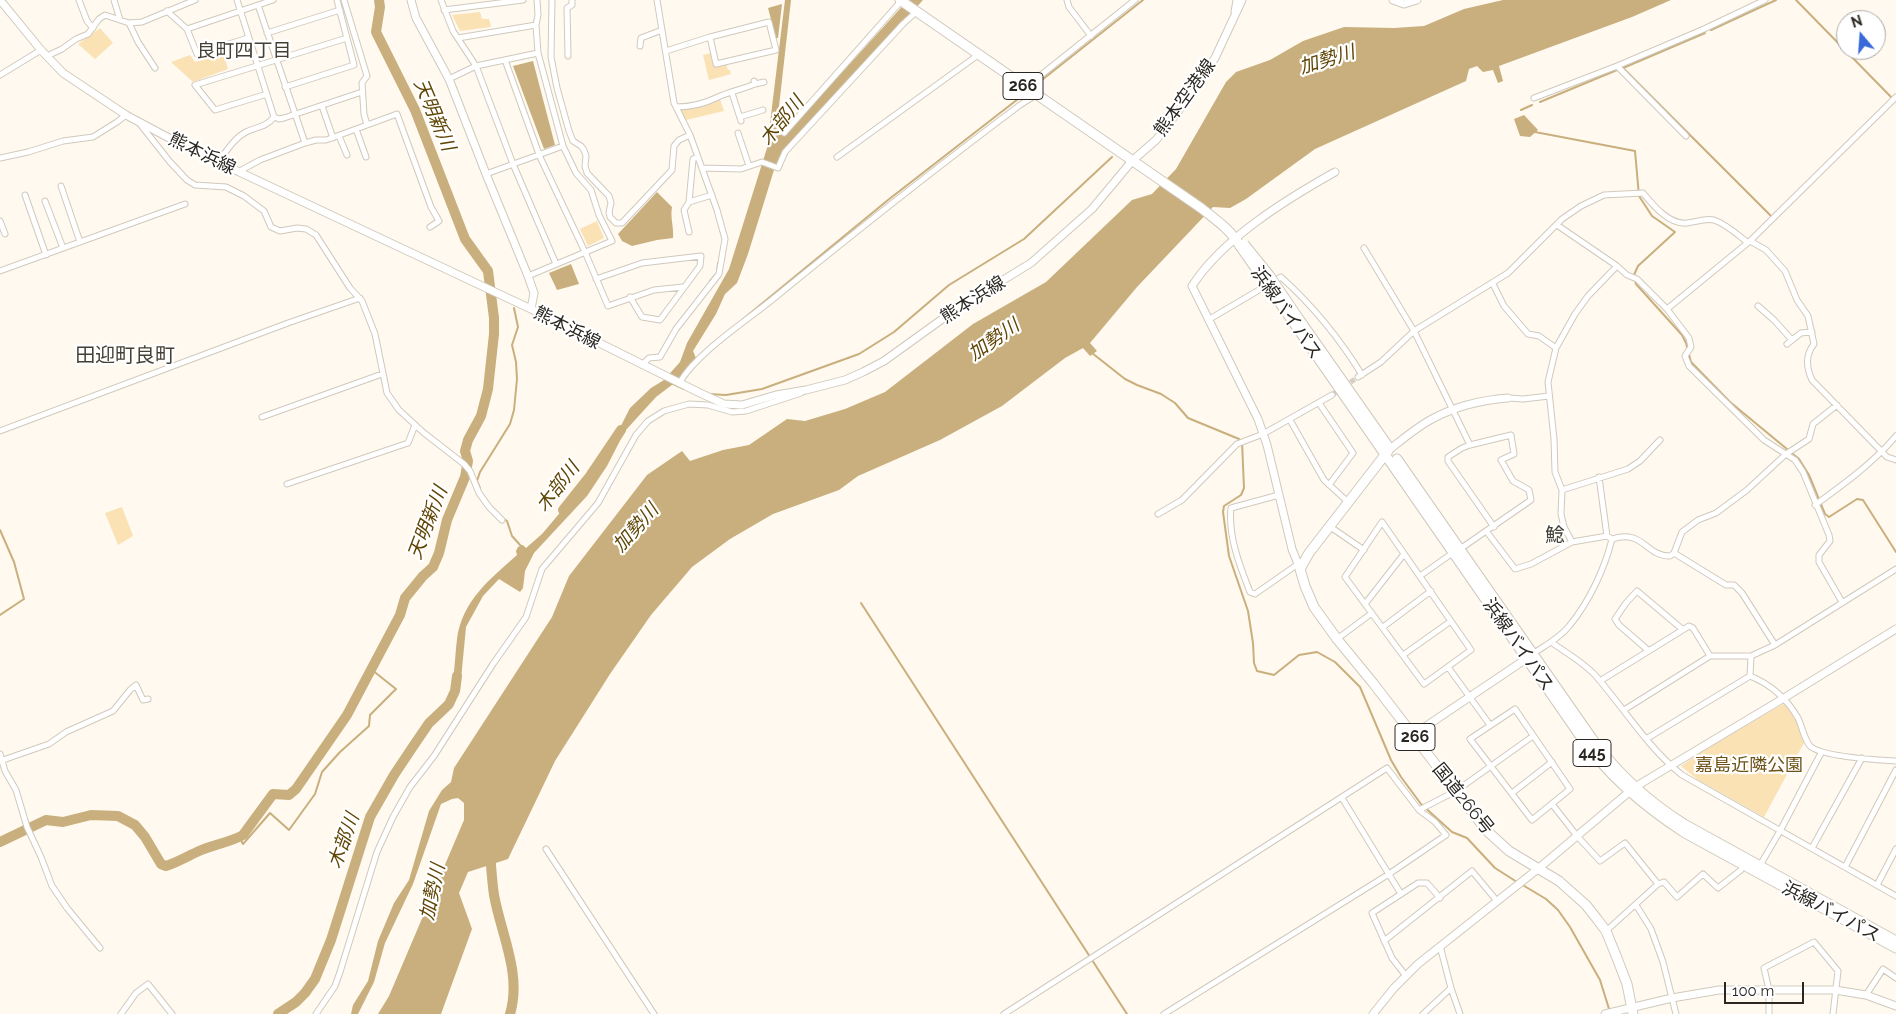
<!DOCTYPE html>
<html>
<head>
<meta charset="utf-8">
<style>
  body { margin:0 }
  #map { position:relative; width:1896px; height:1014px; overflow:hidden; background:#fff9ef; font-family:Raleway,sans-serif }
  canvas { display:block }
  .north { position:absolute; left:1836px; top:10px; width:50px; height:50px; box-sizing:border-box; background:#fff; border:1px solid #aaa9a7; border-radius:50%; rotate:342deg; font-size:14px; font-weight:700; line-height:20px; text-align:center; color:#2a2722 }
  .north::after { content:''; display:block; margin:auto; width:18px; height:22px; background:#3769d9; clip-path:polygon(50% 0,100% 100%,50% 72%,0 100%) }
  .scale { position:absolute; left:1724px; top:982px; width:80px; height:22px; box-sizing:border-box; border:2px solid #2a2722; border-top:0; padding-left:6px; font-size:15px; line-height:18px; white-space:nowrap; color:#2a2722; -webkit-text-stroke:4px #fff; paint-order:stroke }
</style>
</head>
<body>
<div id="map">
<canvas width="1896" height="1014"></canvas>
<div class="north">N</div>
<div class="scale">100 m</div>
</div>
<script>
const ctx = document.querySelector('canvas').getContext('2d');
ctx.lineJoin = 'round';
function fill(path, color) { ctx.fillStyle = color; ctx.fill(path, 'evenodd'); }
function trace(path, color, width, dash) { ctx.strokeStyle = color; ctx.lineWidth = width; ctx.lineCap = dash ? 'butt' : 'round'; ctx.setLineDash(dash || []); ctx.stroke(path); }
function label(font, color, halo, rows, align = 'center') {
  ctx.font = font + ' Raleway,"Noto Sans JP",sans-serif'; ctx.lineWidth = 4.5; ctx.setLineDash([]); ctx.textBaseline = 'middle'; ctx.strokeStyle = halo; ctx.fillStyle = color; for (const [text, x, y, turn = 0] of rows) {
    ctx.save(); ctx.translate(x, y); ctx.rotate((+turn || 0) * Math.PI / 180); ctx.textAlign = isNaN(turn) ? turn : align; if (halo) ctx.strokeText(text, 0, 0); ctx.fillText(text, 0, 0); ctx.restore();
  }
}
const green = new Path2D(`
  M480 12 482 19H489L491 27 460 31 452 15Z
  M100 28 113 43 95 59 78 44Z
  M223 53 228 69 193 82 171 62 190 55 195 62Z
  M711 53 715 66 726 64 728 70H730L731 74 709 80 703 55Z
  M720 99 724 111 686 120 680 110 713 103Z
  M597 221 604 238 588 246 580 229Z
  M122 507 133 536 118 545 105 513Z
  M1785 703 1795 719 1805 741 1764 817 1698 780 1681 766 1707 748Z`);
const water = new Path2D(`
  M785 0H791L776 133 784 136 908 0H923L785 152 774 170 748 254 737 283 725 294 716 314 693 351 696 358 687 367 681 378 656 397 625 431 607 466 587 496 534 553 525 571 523 588 520 592 499 579 483 596 466 627 460 690 452 686C455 670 455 655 457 639 462 601 490 579 517 555L516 551 518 547 523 545 526 548 542 534 602 463 630 408 651 388 664 380 680 362 687 343 729 269 767 148Z
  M1503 0H1671L1632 17 1499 66 1503 81 1498 83 1493 70 1483 72 1477 66 1469 69 1466 81 1315 149 1246 199 1230 208 1213 207 1137 287 1090 343 1097 351 1090 356 1083 348 1065 358 1002 406 940 440 858 476 839 490 773 514 730 539 692 567 651 615 610 674 555 761 508 859 468 872 459 893 472 929 441 1014H378L389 996 464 820V803L458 798 452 799 441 804 413 884 385 943 374 982 358 1014H351L353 1005 368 981 378 941 394 903 409 880 429 811 442 790 451 782 454 768 552 617 569 576 647 475 682 451 690 461 723 450 749 445 787 419 805 421 845 409 885 392 973 324 1046 282 1132 200 1152 194 1176 169 1226 82 1236 72 1270 60 1303 41 1344 27 1394 28 1424 26 1464 9Z
  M782 4 778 38H776L768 8Z
  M533 61 555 145 544 149 513 66Z
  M1524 115 1538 130 1530 137 1520 136 1514 119Z
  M657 192 672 207C670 218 674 227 673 238L657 240 632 246 622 241 618 234Z
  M571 264 579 284 557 290 549 273Z`);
const stream = new Path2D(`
  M1796 0 1892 98
  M1711 30 1776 0
  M1705 33 1623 68 1771 216
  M1033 87 1143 0
  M1540 102 1617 70
  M1521 110 1532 105
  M1535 132 1635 151 1639 196 1652 216 1675 232 1638 266 1634 275 1636 284 1682 335 1686 343 1691 362 1730 402 1799 459 1809 475 1825 514 1829 517 1857 499 1863 500 1896 552
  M710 281 717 273 718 263
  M742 320 888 200 1027 92
  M1092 353 1125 379 1137 385 1161 394 1175 403 1188 418 1239 439 1242 442 1244 488 1241 495 1224 506 1223 512 1229 556 1248 611 1253 643 1254 663 1257 671 1274 675 1299 655 1317 652 1335 662 1360 687 1391 760 1401 777 1421 804 1452 832 1467 838 1495 868 1517 882
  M673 384 684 389
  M709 394 726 395 762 389 859 354 894 332 949 285 1024 239 1112 157
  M480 488 477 481 480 472 510 424 514 410 517 379 516 362 512 345 518 327 514 308
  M504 519 507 521 512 536 521 546
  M0 530 14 562 24 599 0 615
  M861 603 1127 1014
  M238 835 243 844 270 813 289 830 315 794 322 772 340 752 369 726 370 715 396 689 372 670
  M1521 884 1546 899 1558 910 1570 927 1600 980 1610 1012`);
const river = new Path2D(`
  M563 510 590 476 621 430
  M0 842 46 820 63 822 91 815 118 816 135 825 145 837 161 864 166 866C178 862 188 856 199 851 212 845 231 842 243 835L273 794 289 795 296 789 347 715 400 615 405 598 423 576 433 567 439 553 447 520 465 477 468 461 465 451 468 440 481 416 488 389 494 334V318L488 271 465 239 415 110 376 32 380 7 379 0
  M490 852C491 866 492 881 494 895 501 934 522 974 510 1014
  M278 1014 296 1002 305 993 315 979 331 940 370 817 394 775 412 748 429 723 449 704 455 691 457 676`);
const streetTunnel = new Path2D(`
  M1332 395 1358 377`);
const street = new Path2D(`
  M79 0 87 21 93 28
  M114 0 120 20
  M441 0 453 31 476 66 513 164 556 264
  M552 0 551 57 557 88 569 131 573 141 581 146 584 150 586 156 585 166 587 173 609 196 611 203 609 212 610 217 616 223H622L672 170 674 146 679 140 690 135
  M1067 0 1069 7 1091 36
  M258 5 305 143
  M444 10 523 0
  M167 11 187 29 273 0
  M1234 12 1236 0
  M129 23 138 42 155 68
  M187 29 197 54 248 38
  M267 33 340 10
  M458 38 536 25
  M640 46 641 38 662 30
  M666 51 710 37 769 22 776 50 716 64 710 37
  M47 56 62 49 76 39 88 34 99 19 105 15 129 23 142 22 195 0
  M568 56 567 8 572 5V0
  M505 60 540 157 585 252 608 306 654 290 683 287
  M1617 66 1704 29 1765 0
  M0 75 41 50
  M449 79 476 66 538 53
  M755 84 764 82
  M285 87 354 65 337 0
  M1026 87 1135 0
  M732 93 741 121
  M267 94 215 110 195 85 347 38
  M1534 98 1617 66 1686 136
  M322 106 333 138
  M676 107C691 107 704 104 718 97 729 92 743 89 755 84L754 81
  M274 117 279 119 284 118 362 92
  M740 117 763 110
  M140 124 170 162 187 180 195 185 226 187 244 196 264 211 271 227 280 231 297 228 306 229 316 235 350 288 362 301 375 334 387 393 399 410 424 433 464 464 470 471 479 493 489 507 502 520
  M367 125 397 114 431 207 439 221 430 227
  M356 129 366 157
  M738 133 749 166
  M784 133 902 0
  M339 136 347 155
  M698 157 693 159 689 202 712 195
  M837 157 978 55
  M0 158 28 152 63 141 93 137 117 122 126 115
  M218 162C226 152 234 138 246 132 256 127 267 127 274 117L237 0
  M702 168 741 169 762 162 778 168 785 152 903 24 916 12
  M238 172 260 160 305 143 316 140H326L367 125 364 114 362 83 367 76 344 0
  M486 174 563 146
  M61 186 80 242
  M25 195 46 255
  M45 201 63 248
  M689 202 684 210 689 232
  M0 221 5 234
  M1557 225 1617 266 1627 275 1637 279 1667 309 1689 338 1691 347 1685 356 1689 366 1764 440 1795 460 1803 472 1829 535 1830 541 1819 555V562L1842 602
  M1750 241 1766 250 1785 271 1797 300 1808 316 1814 344C1805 355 1806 367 1812 380L1887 457 1896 460
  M1364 248 1414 331 1470 445 1511 435 1514 454 1501 460 1513 481 1529 490 1531 500 1460 549
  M0 271 185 204
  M528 276 612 241 599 215 591 190 576 173 563 146 538 53 536 25 538 15 537 0
  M596 279 642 263 701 256 700 266 660 320 642 317 630 297
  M1493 284 1504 306 1528 334 1539 336 1556 348
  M1758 306 1774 320 1792 340
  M1667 309 1750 241 1896 97
  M1208 320 1281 277C1312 305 1340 339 1362 375
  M1787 344 1801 333 1812 332
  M642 365 649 358 660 357 676 329 719 274 725 239 717 210 690 135 674 103 657 0
  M1358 377 1381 362 1414 331 1508 273 1562 219 1581 206 1604 195 1643 193C1653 205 1669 225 1687 223 1696 222 1705 218 1714 220 1726 224 1737 234 1747 242
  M680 382C698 352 745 322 773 299 854 233 936 168 1020 105L1036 95
  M1508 398 1523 399 1549 396
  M1319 403 1353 453 1329 485
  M262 417 382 374
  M1290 420 1324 480 1348 502
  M0 431 288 323 360 298
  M1470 445 1462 448 1448 457V461L1494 527
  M1599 477 1607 536
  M287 484 408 443 415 425
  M1562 490 1628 469 1640 461 1660 440
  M1279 495 1231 508C1228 537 1240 566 1250 592L1255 594 1298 564
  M1815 505C1844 484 1873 463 1896 436
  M1158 514 1182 500 1237 444 1263 434 1332 395
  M1382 522 1471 650 1424 684 1345 577Z
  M1329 526 1364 550
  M1487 532 1515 569 1531 564 1572 542 1607 536 1612 539C1644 529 1645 556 1670 556L1674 553 1682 532 1698 520 1716 513 1747 490 1786 454 1809 439 1813 424 1837 405
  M1572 542 1564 527 1561 514 1562 490 1555 472 1554 439 1548 382 1556 348 1575 314 1588 296 1617 266
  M1674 553 1726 585H1734L1742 593 1775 645
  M1420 576 1454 552
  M1365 604 1404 554
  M1383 627 1431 591
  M1337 639 1372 613
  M1551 642C1565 652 1583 662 1595 675 1624 708 1647 747 1682 775L1896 896
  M1649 651 1619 625 1615 619 1626 603 1637 591 1682 629
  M1534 653C1546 645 1561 637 1570 625 1589 602 1605 568 1612 539
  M1403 655 1451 621
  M1448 667 1490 725
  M1750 676C1770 684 1787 699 1798 718 1802 726 1804 739 1810 746 1822 757 1878 760 1896 761
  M1750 676 1751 656
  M1600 681 1689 626 1693 628 1710 656
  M1515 709 1570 789 1532 820 1470 739Z
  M1624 710 1710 656H1751L1775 645 1896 569
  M1646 739 1750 676
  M0 754 5 771 16 790 27 827 41 857 52 886 67 908 100 948
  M3 760 49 744 66 732 113 711 130 690 136 685 143 700 148 699
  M1512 793 1552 762
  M1342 798 1401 894
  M1552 804 1577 836 1600 861 1625 843 1658 884
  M1419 810 1456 791 1533 736
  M1812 848 1862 758
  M546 849 654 1014
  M1759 867 1780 831 1821 753
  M1845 867 1896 770
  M1877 885 1896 849
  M1636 905 1651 929 1663 962 1676 1014
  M1606 931 1658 884 1664 882 1677 897 1703 874 1718 888 1741 870
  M1384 941 1472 871 1497 901
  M1440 946 1451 988 1460 1014
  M1406 976 1392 958 1372 913 1418 883H1427L1440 898
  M1866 995 1883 969 1896 978
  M121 1014 136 993 148 984 172 1014
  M316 1014 335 986 340 972 377 852 393 817 410 787 434 756 493 664 526 617 542 569 598 503 636 435 648 421 664 411 689 404 708 405 732 412 746 411 801 393
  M1004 1014 1387 768 1419 810 1435 822 1446 835 1389 874 1164 1014
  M1423 1014 1451 988
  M1769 1014V990L1764 968 1814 942 1838 971 1833 1014`);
const secondary = new Path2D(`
  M0 0 41 50 63 73 126 115 184 146 531 309 700 393 724 404 742 405 776 395 806 390 845 380 863 372 884 361 959 307 1031 263 1092 209 1132 161 1156 140 1179 110 1215 58 1242 0
  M411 0 416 18 449 79 486 174 528 276 534 293 531 309
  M1393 0 1404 4 1417 0
  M1390 449C1403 439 1417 427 1432 419 1454 407 1482 400 1508 398
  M1300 569 1292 549 1267 445 1258 419 1192 286C1223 238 1287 199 1335 172
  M1413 735 1529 657
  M1373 1014 1394 988 1418 964 1539 868 1635 787 1784 698 1896 629
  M1605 1014 1672 998 1719 990H1835L1866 995 1896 1006`);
const highway = new Path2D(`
  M900 0 1201 208C1215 219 1231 230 1240 246
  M1301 322 1388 446
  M1296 326 1581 737C1609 777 1645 807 1685 833L1896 948
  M1388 451 1309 553 1300 569 1305 586 1314 607 1337 639 1373 683 1486 830 1509 851 1559 881 1586 905 1597 919 1606 931 1617 958 1627 984 1633 1014
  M1397 459 1593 740C1618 774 1649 802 1684 824L1896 941`);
const highwayBridge = new Path2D(`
  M1244 244 1269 275 1301 322
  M1240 246 1296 326`);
const shields = [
  [1023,86,40],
  [1415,737,40],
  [1592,753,38]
];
const shieldNames = [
  ["266",1023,86],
  ["266",1415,737],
  ["445",1592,753]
];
const streetNames = [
  ["熊本空港線",1185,98,-54],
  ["熊本浜線",202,154,26],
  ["熊本浜線",973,300,-32],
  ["浜線バイパス",1286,313,55],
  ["熊本浜線",567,328,27],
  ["浜線バイパス",1518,645,55],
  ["国道266号",1463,799,51],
  ["浜線バイパス",1831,912,28]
];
const parkNames = [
  ["嘉島近隣公園",1749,766]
];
const neighbourhoodNames = [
  ["良町四丁目",244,51]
];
const waterNames = [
  ["加勢川",1327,60,-17],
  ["天明新川",434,115,67],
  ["木部川",782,121,-51],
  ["加勢川",994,340,-35],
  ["木部川",558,487,-52],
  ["天明新川",428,523,-69],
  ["加勢川",636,528,-48],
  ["木部川",344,841,-70],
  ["加勢川",433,892,-78]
];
const quarterNames = [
  ["田迎町良町",125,356],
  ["鯰",1555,536]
];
fill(green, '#fae2b5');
fill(water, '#c9af7d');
trace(stream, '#c9af7d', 2);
trace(river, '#c9af7d', 10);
trace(streetTunnel, '#d4cfc6', 5, [5, 2.5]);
trace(street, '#d0c9bd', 7);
trace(secondary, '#d0c9bd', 9);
trace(highway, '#d0c9bd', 11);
trace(street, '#fff', 5);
trace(secondary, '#fff', 7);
trace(highway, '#fff', 9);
trace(highwayBridge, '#d0c9bd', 11, []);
trace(highwayBridge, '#fff', 9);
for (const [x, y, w] of shields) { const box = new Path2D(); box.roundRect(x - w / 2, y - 13.5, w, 27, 4); ctx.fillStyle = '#fff'; ctx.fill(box); trace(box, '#2a2722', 1); }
label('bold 16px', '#2a2722', null, shieldNames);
label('18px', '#2a2722', '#fff', streetNames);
label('18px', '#6d5318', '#fff', parkNames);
label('19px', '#454035', '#fff', neighbourhoodNames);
label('italic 19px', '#604605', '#fff', waterNames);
label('20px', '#454035', '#fff', quarterNames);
</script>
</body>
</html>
